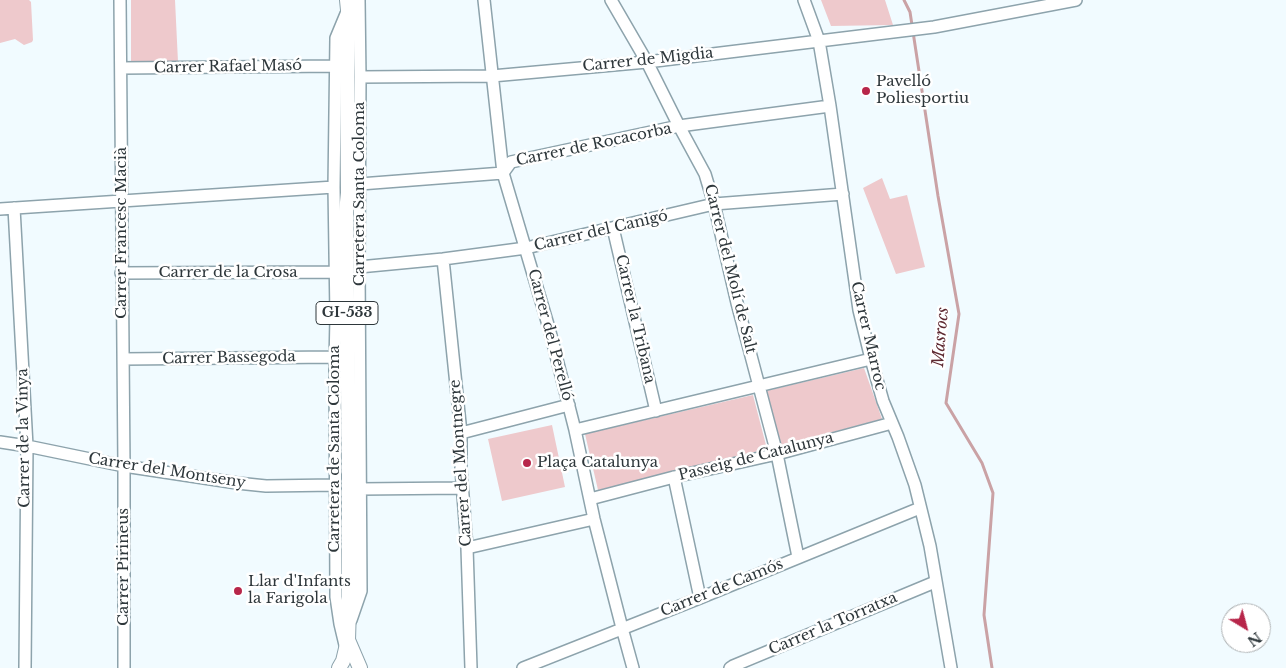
<!DOCTYPE html>
<html>
<head>
<meta charset="utf-8">
<style>
  body { margin:0 }
  #map { position:relative; width:1286px; height:668px; overflow:hidden; background:#f1fbff; font-family:"Libre Baskerville",serif }
  canvas { display:block }
  .north { position:absolute; left:1221px; top:603px; width:50px; height:50px; box-sizing:border-box; background:#fff; border:1px solid #abafb1; border-radius:50%; rotate:143deg; font-size:14px; font-weight:700; line-height:20px; text-align:center; color:#2e373b }
  .north::after { content:''; display:block; margin:auto; width:18px; height:22px; background:#b7264a; clip-path:polygon(50% 0,100% 100%,50% 72%,0 100%) }
</style>
</head>
<body>
<div id="map">
<canvas width="1286" height="668"></canvas>
<div class="north">N</div>
</div>
<script>
const ctx = document.querySelector('canvas').getContext('2d');
ctx.lineJoin = 'round';
function fill(path, color) { ctx.fillStyle = color; ctx.fill(path, 'evenodd'); }
function trace(path, color, width, dash) { ctx.strokeStyle = color; ctx.lineWidth = width; ctx.lineCap = dash ? 'butt' : 'round'; ctx.setLineDash(dash || []); ctx.stroke(path); }
function label(font, color, halo, rows, align = 'center') {
  ctx.font = font + ' "Libre Baskerville",serif'; ctx.lineWidth = 5; ctx.setLineDash([]); ctx.textBaseline = 'middle'; ctx.strokeStyle = halo; ctx.fillStyle = color; for (const [text, x, y, turn = 0] of rows) {
    ctx.save(); ctx.translate(x, y); ctx.rotate((+turn || 0) * Math.PI / 180); ctx.textAlign = isNaN(turn) ? turn : align; if (halo) ctx.strokeText(text, 0, 0); ctx.fillText(text, 0, 0); ctx.restore();
  }
}
const green = new Path2D(`
  M0 0H29L31 2 33 40 32 42 24 45 15 39 0 43Z
  M131 0H175L178 62H131Z
  M821 0H885L893 25 831 26Z
  M882 178 890 199 907 195 925 267 896 274 863 188Z
  M864 368 882 419 780 446 766 391Z
  M753 395 767 449 598 490 585 434Z
  M552 425 565 487 502 501 488 439Z`);
const stream = new Path2D(`
  M904 0 910 12 938 196 959 314 946 403 982 463 993 493 984 615 992 668`);
const minor = new Path2D(`
  M120 0 124 466V668
  M484 0 503 173 549 328 575 430 594 519 622 628 633 668
  M611 0 647 62 679 126 705 174 714 204 737 303 777 454 798 557
  M804 0 819 41 830 106 859 310 871 359 883 401 898 437 915 485 930 546 951 668
  M121 68 336 66
  M360 77 492 76 647 62 934 27 1076 0
  M360 184 503 173 511 162 679 126 830 106
  M14 208 27 446 25 668
  M0 209 334 187
  M613 228 656 411
  M443 259 461 433V469L467 548 471 668
  M359 267 443 259 526 248 714 204 843 194
  M121 273 335 272
  M123 359 335 357
  M575 430 871 359
  M461 433 569 405
  M0 442 27 446 124 466 237 483 266 486 335 485
  M674 477 700 598
  M360 489 463 488
  M590 499 674 477 777 454 892 423
  M467 548 594 519
  M351 620 361 591 359 267 360 77 359 0
  M345 645 340 624 336 597 335 363 336 317 334 187 336 38 346 14
  M523 668 700 598 920 508
  M730 668 733 666 935 582`);
const major = new Path2D(`
  M348 640 360 668
  M339 668 343 661 348 640 349 607V475L346 212 348 193 347 72 348 10 347 0`);
const markers = [
  [866,91,5,"#b7264a"],
  [527,463,5,"#b7264a"],
  [238,591,5,"#b7264a"]
];
const shields = [
  [347,313,62]
];
const shieldNames = [
  ["GI-533",347,313]
];
const streetNames = [
  ["Carrer de Migdia",648,60,-6],
  ["Carrer Rafael Masó",228,67,-1],
  ["Carrer de Rocacorba",594,145,-12],
  ["Carretera Santa Coloma",360,194,-90],
  ["Carrer del Canigó",601,231,-13],
  ["Carrer Francesc Macià",122,233,-90],
  ["Carrer del Molí de Salt",730,269,76],
  ["Carrer de la Crosa",228,273],
  ["Carrer la Tribana",635,319,77],
  ["Carrer del Perelló",550,335,75],
  ["Carrer Marroc",868,336,77],
  ["Carrer Bassegoda",229,358,-1],
  ["Carrer de la Vinya",24,438,-91],
  ["Carretera de Santa Coloma",335,449,-90],
  ["Passeig de Catalunya",756,457,-14],
  ["Carrer del Montnegre",461,463,-94],
  ["Carrer del Montseny",167,471,9],
  ["Carrer Pirineus",124,567,-90],
  ["Carrer de Camós",722,588,-22],
  ["Carrer la Torratxa",833,624,-23]
];
const poiNames = [
  ["Pavelló",876,82],
  ["Poliesportiu",876,99],
  ["Plaça Catalunya",537,463],
  ["Llar d'Infants",248,582],
  ["la Farigola",248,599]
];
const waterNames = [
  ["Masrocs",941,337,-85]
];
fill(green, '#eec9cc');
trace(stream, '#caa2a5', 3);
trace(minor, '#8da3ac', 14);
trace(major, '#8da3ac', 16);
trace(minor, '#fff', 11);
trace(major, '#fff', 14);
for (const [x, y, r, color] of markers) { const dot = new Path2D(); dot.arc(x, y, r, 0, 2 * Math.PI); ctx.fillStyle = color; ctx.fill(dot); trace(dot, '#fff', 2); }
for (const [x, y, w] of shields) { const box = new Path2D(); box.roundRect(x - w / 2, y - 11.5, w, 23, 4); ctx.fillStyle = '#fff'; ctx.fill(box); trace(box, '#2e373b', 1); }
label('bold 14px', '#2e373b', null, shieldNames);
label('15px', '#2e373b', '#fff', streetNames);
label('15px', '#2e373b', '#fff', poiNames, 'left');
label('italic 16px', '#5e2931', '#fff', waterNames);
</script>
</body>
</html>
